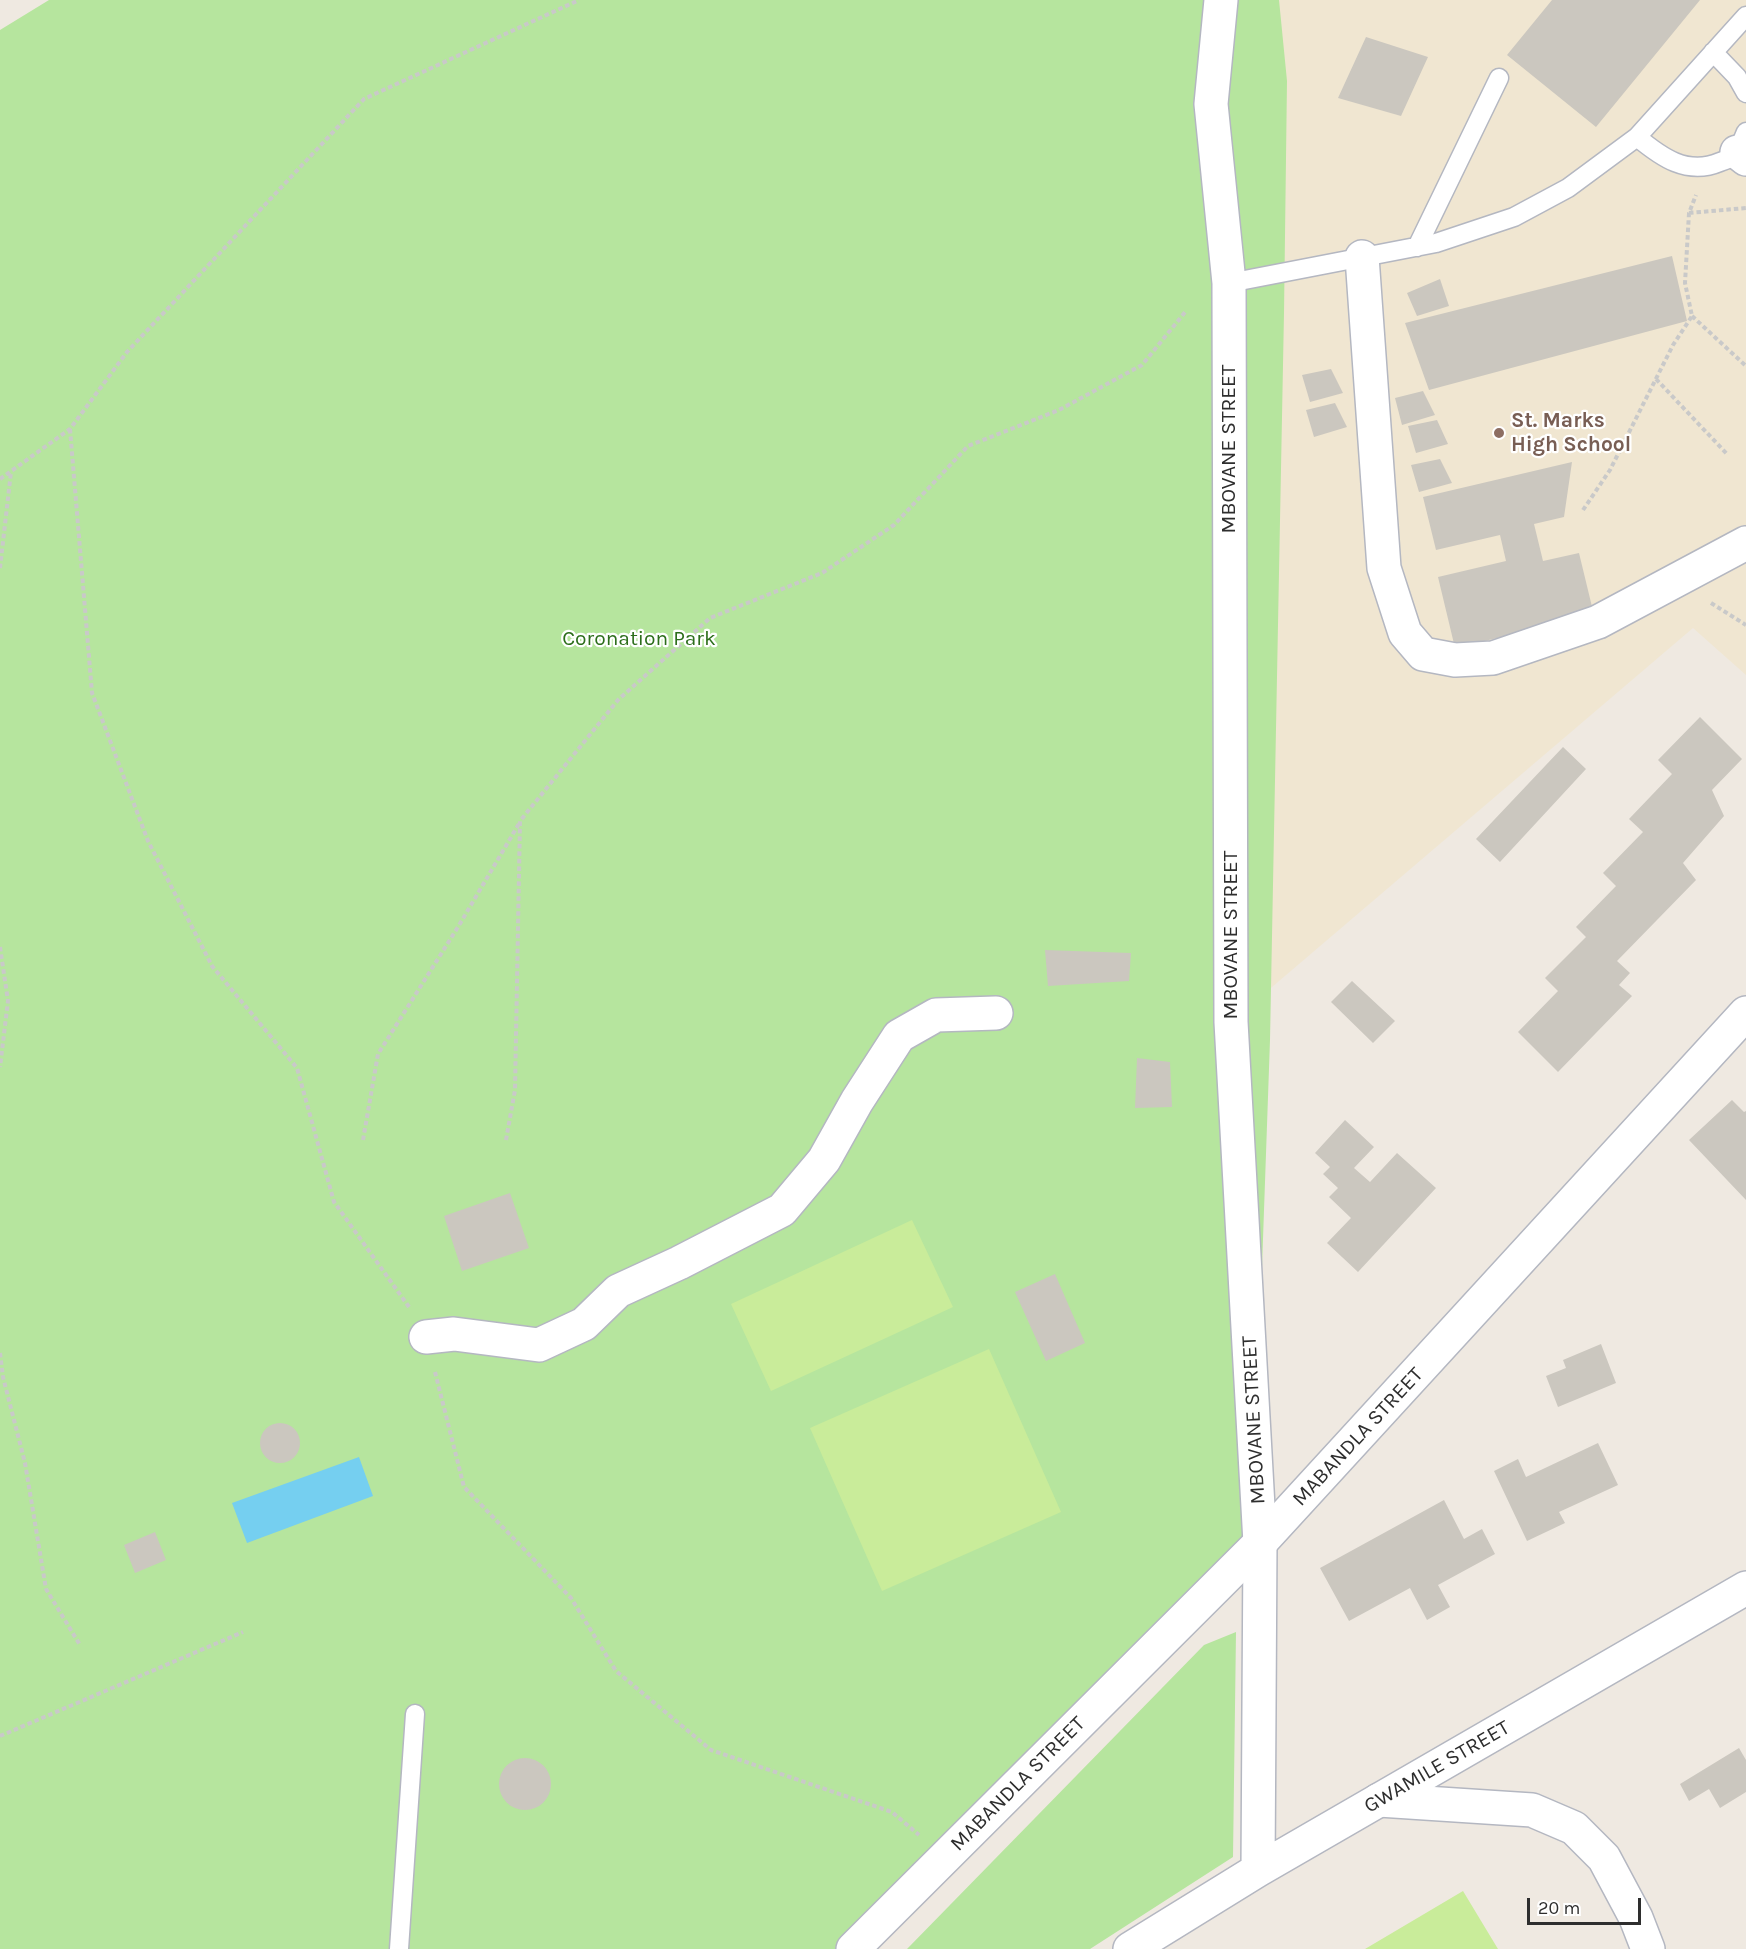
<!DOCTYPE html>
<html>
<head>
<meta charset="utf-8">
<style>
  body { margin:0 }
  #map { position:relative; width:1746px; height:1949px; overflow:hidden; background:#efe9e1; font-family:Karla,sans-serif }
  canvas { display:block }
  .scale { position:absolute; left:1527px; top:1898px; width:114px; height:27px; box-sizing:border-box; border:3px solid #2e2e2e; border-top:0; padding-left:8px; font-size:18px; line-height:21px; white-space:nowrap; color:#2e2e2e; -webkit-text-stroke:4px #fff; paint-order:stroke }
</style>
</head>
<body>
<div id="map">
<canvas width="1746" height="1949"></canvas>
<div class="scale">20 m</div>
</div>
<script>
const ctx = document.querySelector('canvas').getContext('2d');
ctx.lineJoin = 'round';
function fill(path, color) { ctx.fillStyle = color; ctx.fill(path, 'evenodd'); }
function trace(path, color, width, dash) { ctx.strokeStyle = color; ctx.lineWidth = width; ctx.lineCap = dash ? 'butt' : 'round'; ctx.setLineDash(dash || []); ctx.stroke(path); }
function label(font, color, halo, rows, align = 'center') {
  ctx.font = font + ' Karla,sans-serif'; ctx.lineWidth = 4.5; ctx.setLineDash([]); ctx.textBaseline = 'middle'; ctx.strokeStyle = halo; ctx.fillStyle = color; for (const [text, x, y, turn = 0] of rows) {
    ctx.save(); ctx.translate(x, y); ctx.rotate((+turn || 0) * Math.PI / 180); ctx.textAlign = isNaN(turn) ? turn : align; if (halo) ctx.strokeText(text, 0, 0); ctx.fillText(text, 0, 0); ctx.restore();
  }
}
const education = new Path2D(`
  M1274 0H1746V675L1693 628 1231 1022Z`);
const green = new Path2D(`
  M49 0H1279L1287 81 1284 313 1270 1040 1252 1551 853 1949H0V30Z
  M1236 1632 1233 1857 1090 1949H907L1204 1645Z`);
const pitch = new Path2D(`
  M912 1220 953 1307 771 1391 731 1304Z
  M989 1349 1061 1512 882 1591 810 1428Z
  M1463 1891 1498 1949H1365Z`);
const water = new Path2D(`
  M359 1457 373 1496 247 1543 232 1503Z`);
const building = new Path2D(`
  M1552 0H1700L1596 127 1507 55Z
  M1366 37 1428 57 1401 116 1338 98Z
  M1672 256 1687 321 1429 390 1405 323Z
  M1440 279 1449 306 1417 316 1407 293Z
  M1331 369 1343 393 1310 402 1302 375Z
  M1423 391 1435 415 1402 425 1395 398Z
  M1335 403 1347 427 1314 437 1306 410Z
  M1437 420 1448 444 1416 453 1408 426Z
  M1440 459 1452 483 1419 492 1411 465Z
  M1572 462 1564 517 1534 524 1543 561 1579 553 1594 615 1455 648 1438 577 1506 561 1500 535 1436 550 1423 497Z
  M1700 717 1742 759 1712 790 1724 816 1683 863 1696 880 1617 961 1630 973 1619 985 1632 996 1558 1072 1518 1032 1558 991 1545 978 1586 937 1576 927 1616 886 1603 873 1643 832 1629 819 1672 774 1658 760Z
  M1563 747 1586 769 1500 862 1476 839Z
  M1045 950 1131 953 1129 981 1048 986Z
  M1352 981 1395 1021 1373 1043 1331 1002Z
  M1137 1058 1170 1062 1172 1107 1135 1108Z
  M1732 1100 1744 1112 1746 1111V1200L1689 1140Z
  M1345 1120 1374 1147 1354 1168 1370 1182 1397 1153 1436 1188 1358 1272 1327 1243 1351 1218 1329 1197 1338 1188 1323 1174 1330 1167 1315 1153Z
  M510 1193 529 1248 462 1271 444 1216Z
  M1055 1274 1085 1343 1046 1361 1015 1292Z
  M1601 1344 1616 1383 1558 1407 1546 1376 1566 1368 1563 1360Z
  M260 1443a20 20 0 1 1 40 0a20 20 0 1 1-40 0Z
  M1598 1443 1618 1485 1559 1512 1565 1523 1527 1541 1494 1471 1518 1459 1526 1477Z
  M1444 1500 1464 1539 1482 1529 1495 1554 1438 1585 1450 1607 1427 1620 1410 1588 1349 1621 1320 1568Z
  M155 1532 166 1560 135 1573 124 1545Z
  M1739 1748 1746 1760V1792L1720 1808 1709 1789 1689 1801 1680 1784Z
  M499 1784a26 26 0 1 1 52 0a26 26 0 1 1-52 0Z`);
const path = new Path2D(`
  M1689 213 1746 208
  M1692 316 1746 366
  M1656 379 1727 454
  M70 429 92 693 148 841 212 966 297 1068 334 1202 409 1307
  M0 479 70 429 127 352 364 99 579 0
  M1583 510 1610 470 1673 345 1692 316 1685 283 1689 213 1696 195
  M0 568 11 472
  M1711 603 1746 625
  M0 947 8 1001 0 1067
  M363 1140 378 1054 458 927 520 822
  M506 1140 515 1090 520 821 618 700 710 618 822 573 894 525 968 446 1059 410 1142 365 1186 311
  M0 1353 3 1377 25 1463 46 1589 80 1645
  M435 1372 464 1487 571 1598 616 1671 711 1750 892 1812 919 1835
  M0 1736 243 1632`);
const lane = new Path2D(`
  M1713 52 1737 77 1746 93
  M1637 137C1661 157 1687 176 1720 162 1726 160 1732 158 1736 153 1740 148 1743 139 1746 132
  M1417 247 1499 78
  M1229 283 1436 243 1514 217 1568 188 1637 137 1746 16
  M399 1949 415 1714`);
const street = new Path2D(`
  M1737 152 1746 159
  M1362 257 1384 568 1405 633 1423 654 1455 660 1493 658 1598 622 1746 543
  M426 1337 454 1334 539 1345 584 1324 618 1291 679 1263 782 1210 824 1160 857 1101 899 1036 936 1015 996 1013
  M1379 1800 1532 1810 1574 1828 1604 1858 1636 1918 1648 1949
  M853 1949 1260 1543 1746 1013`);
const secondary = new Path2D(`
  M1221 0 1211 104 1229 283 1231 1022 1260 1543 1258 1870
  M1130 1949 1258 1870 1746 1588`);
const markers = [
  [1499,433,6,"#8d6e63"]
];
const educationNames = [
  ["St. Marks",1511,421],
  ["High School",1511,445]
];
const streetNames = [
  ["MBOVANE STREET",1229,449,-90],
  ["MBOVANE STREET",1231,935,-90],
  ["MBOVANE STREET",1254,1420,-93],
  ["MABANDLA STREET",1358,1437,-47],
  ["GWAMILE STREET",1437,1767,-30],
  ["MABANDLA STREET",1018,1784,-45]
];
const parkNames = [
  ["Coronation Park",639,639]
];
fill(education, '#f0e6d1');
fill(green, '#b6e59e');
fill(pitch, '#c9ec9a');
fill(water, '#75cff0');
fill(building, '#cbc7bf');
trace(lane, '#b4b7c1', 21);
trace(street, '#b4b7c1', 36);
trace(secondary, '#b4b7c1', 36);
trace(path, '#c9c9c9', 4, [4.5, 3]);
trace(lane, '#fff', 18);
trace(street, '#fff', 33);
trace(secondary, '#fff', 33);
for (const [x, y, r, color] of markers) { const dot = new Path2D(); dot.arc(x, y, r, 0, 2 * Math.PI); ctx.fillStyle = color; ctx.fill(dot); trace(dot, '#fff', 2); }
label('bold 21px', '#785e54', '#fff', educationNames, 'left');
label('21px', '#2e2e2e', '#fff', streetNames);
label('21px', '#2c6e1b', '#fff', parkNames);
</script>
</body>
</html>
